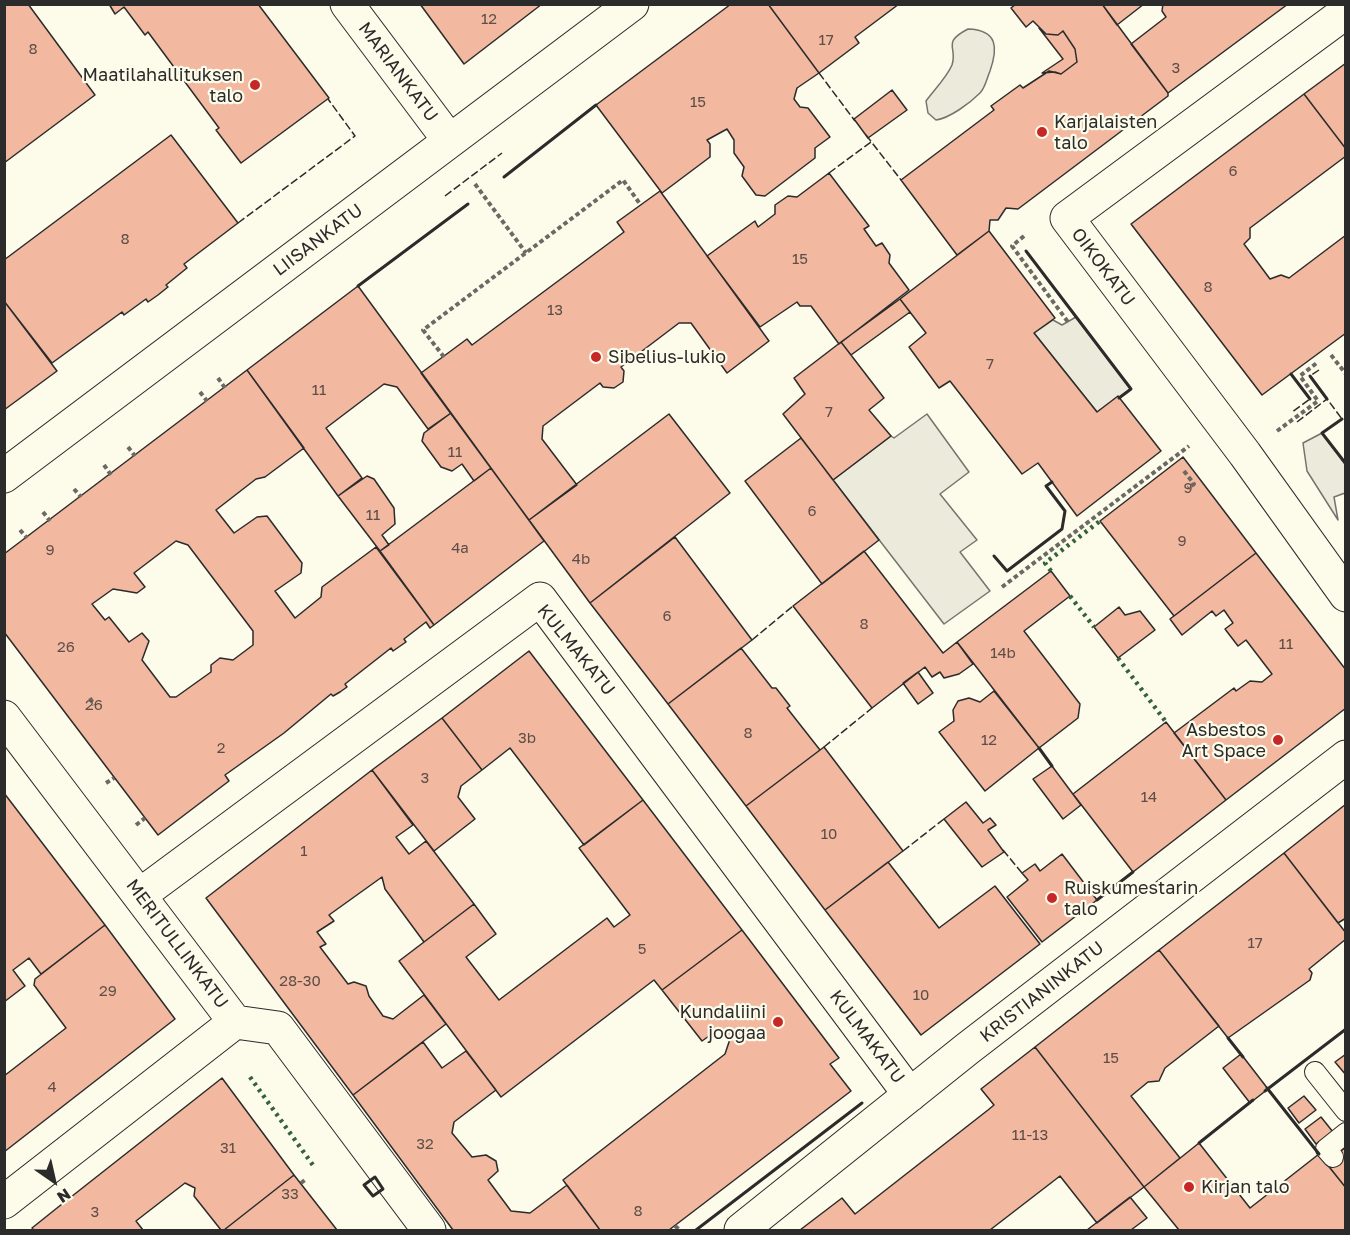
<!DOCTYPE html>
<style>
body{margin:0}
#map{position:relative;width:1350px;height:1235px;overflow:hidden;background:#fdfbea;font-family:"Golos Text",sans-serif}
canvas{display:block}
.frame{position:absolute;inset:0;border:6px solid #2b2b2b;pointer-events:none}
.north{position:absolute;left:24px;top:1151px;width:60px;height:60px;-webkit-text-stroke:4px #fdfbea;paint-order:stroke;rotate:146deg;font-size:16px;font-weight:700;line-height:24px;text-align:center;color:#2b2b2b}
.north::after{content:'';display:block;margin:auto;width:21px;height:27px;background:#2b2b2b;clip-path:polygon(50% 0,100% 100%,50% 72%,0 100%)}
</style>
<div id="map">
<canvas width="1350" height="1235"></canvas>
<div class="frame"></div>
<div class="north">N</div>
</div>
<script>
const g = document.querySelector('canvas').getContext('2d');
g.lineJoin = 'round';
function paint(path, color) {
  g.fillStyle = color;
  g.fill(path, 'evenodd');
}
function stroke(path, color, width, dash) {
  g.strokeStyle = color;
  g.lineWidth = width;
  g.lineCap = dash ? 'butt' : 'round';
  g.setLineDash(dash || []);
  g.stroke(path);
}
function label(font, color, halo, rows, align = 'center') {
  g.font = font + ' "Golos Text",sans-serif';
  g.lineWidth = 4.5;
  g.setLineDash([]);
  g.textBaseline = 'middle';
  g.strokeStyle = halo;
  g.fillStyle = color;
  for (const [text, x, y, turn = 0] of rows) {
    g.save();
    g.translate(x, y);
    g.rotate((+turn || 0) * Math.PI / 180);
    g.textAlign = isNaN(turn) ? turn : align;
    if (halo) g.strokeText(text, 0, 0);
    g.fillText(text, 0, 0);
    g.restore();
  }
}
const green = new Path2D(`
 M 968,29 C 998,30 998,48 990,71 C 987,78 985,88 980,93 C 970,103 950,118 936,120 L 928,113 L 926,101 C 934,90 947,77 952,65 C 958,47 941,43 968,29 Z
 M 927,414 L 969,472 L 940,494 L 977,540 L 960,552 L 990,591 L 944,624 L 833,480 L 891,436 L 894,438 Z
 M 1322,433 L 1345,464 L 1345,493 L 1334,497 L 1338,520 L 1307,471 L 1303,443 Z`);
paint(green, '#ecebdb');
stroke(green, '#74746e', 1.5);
const parking = new Path2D(`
 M 1076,317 L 1131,389 L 1097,412 L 1034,333 L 1053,320 L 1062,325 Z`);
paint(parking, '#eceadb');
stroke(parking, '#74746e', 1.5);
const building = new Path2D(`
 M 4,4 L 28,4 L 95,95 L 4,163 Z
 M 109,4 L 258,4 L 329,98 L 241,163 L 216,130 L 219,128 L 148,32 L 145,35 L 124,7 L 115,14 Z
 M 420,4 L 542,4 L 464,64 Z
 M 731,4 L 768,4 L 819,73 L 797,88 L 794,99 L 800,107 L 808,108 L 830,137 L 815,148 L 815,158 L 765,196 L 756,195 L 742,176 L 744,167 L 734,153 L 734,140 L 727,129 L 707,140 L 710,144 L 710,157 L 662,193 L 596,105 Z
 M 768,4 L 899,4 L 855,37 L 859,43 L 819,73 Z
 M 1016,4 L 1102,4 L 1168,93 L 1168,96 L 1018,209 L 1006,208 L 998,220 L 990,220 L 989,231 L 957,255 L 901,180 L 994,110 L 991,106 L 1020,85 L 1023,88 L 1049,71 L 1061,74 L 1077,62 L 1075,49 L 1063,31 L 1058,35 L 1046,34 L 1033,21 L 1026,27 L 1011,8 Z
 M 1102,4 L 1144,4 L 1117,25 Z
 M 1163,4 L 1288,4 L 1168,93 L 1131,44 L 1166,17 L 1162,11 Z
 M 1039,28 L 1046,34 L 1058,35 L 1063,31 L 1075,49 L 1077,62 L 1061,74 L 1055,72 L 1042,73 L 1063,59 Z
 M 1346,63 L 1346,149 L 1304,94 Z
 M 892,90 L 907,110 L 868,138 L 854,119 Z
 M 1304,94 L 1346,149 L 1346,156 L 1250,228 L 1250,238 L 1244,244 L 1270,279 L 1281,275 L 1289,278 L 1346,235 L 1346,333 L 1262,395 L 1131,224 Z
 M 171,135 L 238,223 L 184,264 L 187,268 L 166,285 L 168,287 L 158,295 L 148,302 L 146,299 L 124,315 L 122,312 L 52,363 L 4,301 L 4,260 Z
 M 829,173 L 869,226 L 864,229 L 876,246 L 882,243 L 890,255 L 889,263 L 909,290 L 839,344 L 811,306 L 800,306 L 797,302 L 760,327 L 707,256 L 755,221 L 758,227 L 775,214 L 775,205 L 788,196 L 797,197 Z
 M 660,191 L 769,341 L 727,373 L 691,323 L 679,323 L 621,367 L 624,371 L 623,382 L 614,388 L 603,387 L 600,383 L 543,426 L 542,439 L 577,485 L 529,520 L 421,373 L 467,339 L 472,345 L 624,232 L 617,222 Z
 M 989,231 L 1055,318 L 1034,333 L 1097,412 L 1118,396 L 1161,451 L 1077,516 L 1038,463 L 1022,474 L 950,381 L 939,388 L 909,347 L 926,333 L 900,299 Z
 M 358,286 L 451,413 L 428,429 L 397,387 L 384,384 L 326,428 L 362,478 L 338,496 L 247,370 Z
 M 900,299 L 910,312 L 851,355 L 841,342 Z
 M 4,301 L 57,371 L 4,410 Z
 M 841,342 L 884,398 L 869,410 L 891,436 L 833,480 L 783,414 L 805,394 L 794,378 Z
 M 247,370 L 304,448 L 265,477 L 256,479 L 216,510 L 234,533 L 257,517 L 267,516 L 302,563 L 301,573 L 275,591 L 295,618 L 321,597 L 322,587 L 376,547 L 434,625 L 430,628 L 426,622 L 404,639 L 406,642 L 393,651 L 391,648 L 345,684 L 347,687 L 340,692 L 333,696 L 331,694 L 284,733 L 225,775 L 229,781 L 158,835 L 4,632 L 4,554 ZM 176,541 L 188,545 L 253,631 L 253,645 L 233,660 L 220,658 L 211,665 L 211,672 L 176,697 L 170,697 L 142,660 L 149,641 L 142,633 L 129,642 L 109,617 L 105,620 L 92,604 L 113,589 L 137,593 L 145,587 L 134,573 Z
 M 451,413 L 491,468 L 474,481 L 462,464 L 452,471 L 441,467 L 422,441 L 424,433 Z
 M 669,414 L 730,493 L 590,603 L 529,520 Z
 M 801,438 L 879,540 L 822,584 L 745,481 Z
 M 1183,457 L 1256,553 L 1174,616 L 1100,521 Z
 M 491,468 L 544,541 L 434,625 L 380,551 Z
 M 367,476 L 374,479 L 394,508 L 395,524 L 382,535 L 389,545 L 380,551 L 338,496 Z
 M 675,537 L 752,640 L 668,704 L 590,603 Z
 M 864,551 L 943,653 L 957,642 L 973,664 L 959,674 L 944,678 L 940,672 L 932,677 L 925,667 L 872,708 L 793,606 Z
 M 1256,553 L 1346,670 L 1346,708 L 1226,800 L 1174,733 L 1234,688 L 1236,691 L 1250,681 L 1262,682 L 1272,674 L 1246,640 L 1238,646 L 1225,629 L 1233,623 L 1224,610 L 1216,616 L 1212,611 L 1182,635 L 1170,619 Z
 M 1051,571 L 1070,596 L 1024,631 L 1080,704 L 1078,718 L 1039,748 L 957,642 Z
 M 1119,607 L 1125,615 L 1140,611 L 1155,630 L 1118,658 L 1094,627 Z
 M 741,648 L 772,688 L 776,688 L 790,706 L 787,708 L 820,750 L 746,806 L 668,704 Z
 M 529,651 L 643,800 L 584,845 L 510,748 L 482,770 L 442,718 Z
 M 918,672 L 933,693 L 918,704 L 903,683 Z
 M 994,691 L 1039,748 L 985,791 L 939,732 L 954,721 L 953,710 L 958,701 L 969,698 L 980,702 Z
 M 442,718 L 482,770 L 461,786 L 458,797 L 475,819 L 434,851 L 372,770 Z
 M 1166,722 L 1226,800 L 1133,872 L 1073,794 Z
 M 824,747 L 903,851 L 825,910 L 746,806 Z
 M 1052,766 L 1081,805 L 1063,819 L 1033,779 Z
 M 372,770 L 413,825 L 396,837 L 409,854 L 426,841 L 474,904 L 424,942 L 385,889 L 382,877 L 329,915 L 334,921 L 317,932 L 326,944 L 320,947 L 348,984 L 354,982 L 366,986 L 369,996 L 383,1016 L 393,1019 L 424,995 L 446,1024 L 353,1095 L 206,898 Z
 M 4,793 L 105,925 L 41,974 L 29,958 L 13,970 L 25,986 L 4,1002 Z
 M 643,800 L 742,930 L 662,990 L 654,980 L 501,1097 L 399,961 L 474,904 L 496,934 L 466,957 L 499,1000 L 607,918 L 614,927 L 630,915 L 579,848 Z
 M 966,802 L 983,823 L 990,818 L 996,825 L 988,830 L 1004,852 L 982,867 L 944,819 Z
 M 1346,804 L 1346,918 L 1338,923 L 1284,853 Z
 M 1284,853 L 1346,933 L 1346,939 L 1309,969 L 1312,973 L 1310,980 L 1228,1038 L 1159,950 Z
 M 1062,854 L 1097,900 L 1042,942 L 1007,897 L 1028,880 L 1022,873 L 1035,864 L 1040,871 Z
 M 888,862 L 939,928 L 995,886 L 1040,944 L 921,1035 L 825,910 Z
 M 105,925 L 175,1019 L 4,1152 L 4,1076 L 66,1028 L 34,985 L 35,979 Z
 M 742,930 L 839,1058 L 830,1064 L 851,1091 L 669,1230 L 600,1230 L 563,1180 L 725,1054 L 730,1039 L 719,1029 L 702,1041 L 662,990 Z
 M 1159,950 L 1219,1026 L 1165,1068 L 1159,1081 L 1148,1082 L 1131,1096 L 1180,1158 L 1144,1187 L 1035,1047 Z
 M 423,1042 L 442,1068 L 466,1051 L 496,1090 L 454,1122 L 452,1133 L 472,1157 L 486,1155 L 496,1161 L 498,1171 L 488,1180 L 511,1211 L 530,1213 L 567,1185 L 600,1230 L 453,1230 L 353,1095 Z
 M 1035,1047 L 1144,1187 L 1097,1223 L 1060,1176 L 990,1230 L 800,1230 L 842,1198 L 855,1214 L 988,1110 L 994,1105 L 981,1089 Z
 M 1241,1054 L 1268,1089 L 1250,1103 L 1223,1068 Z
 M 1346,1054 L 1346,1075 L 1335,1062 Z
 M 222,1078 L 294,1175 L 224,1230 L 221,1230 L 194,1196 L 195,1188 L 185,1183 L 136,1221 L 143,1230 L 34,1230 L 32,1228 L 57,1208 Z
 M 1304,1096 L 1316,1110 L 1299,1123 L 1288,1108 Z
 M 1321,1117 L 1333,1132 L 1316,1144 L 1305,1129 Z
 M 1199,1143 L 1250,1208 L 1319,1154 L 1346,1188 L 1346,1230 L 1179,1230 L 1144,1187 Z
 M 1346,1147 L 1346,1188 L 1326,1163 Z
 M 294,1175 L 337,1230 L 224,1230 Z
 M 1130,1197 L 1147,1218 L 1131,1230 L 1087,1230 Z`);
paint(building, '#f2b8a0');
stroke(building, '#2b2b2b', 1.5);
const service = new Path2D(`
 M 1315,1072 L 1346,1111
 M 1333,1157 L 1326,1149 L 1346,1133`);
const minor = new Path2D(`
 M 347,4 L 449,140
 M 1346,12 L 1067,218 L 1245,454 L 1346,595
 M 4,717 L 235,1022 L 278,1028 L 429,1230
 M 140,895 L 540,599 L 910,1095
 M 4,1202 L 235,1022
 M 741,1230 L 967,1049 L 1346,757`);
const tertiary = new Path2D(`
 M 4,476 L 632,4`);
stroke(service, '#2b2b2b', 22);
stroke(minor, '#2b2b2b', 35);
stroke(tertiary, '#2b2b2b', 35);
stroke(new Path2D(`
 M 475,184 L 526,253
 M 1024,236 L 1012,246 L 1068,322
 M 1331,355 L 1346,374
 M 444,357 L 423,330 L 623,180 L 640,204
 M 218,378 L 225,388
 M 200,392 L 207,401
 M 1277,431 L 1318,401 L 1300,376 L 1318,362
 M 128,447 L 135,456
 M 104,465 L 111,475
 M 1184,471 L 1194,484 L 1188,488
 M 74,489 L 81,497
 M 43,512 L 50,521
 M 20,530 L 27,538
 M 4,554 L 5,554
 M 1002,587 L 1189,446
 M 90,698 L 94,705
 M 106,783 L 114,778
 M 136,825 L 145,818
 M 301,1183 L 306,1179
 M 675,1226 L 680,1230`), '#6a6964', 4, [4.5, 3]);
stroke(service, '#fdfbea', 20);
stroke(minor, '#fdfbea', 33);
stroke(tertiary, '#fdfbea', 33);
stroke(new Path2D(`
 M 1051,571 L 1045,563 L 1100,521
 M 1070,596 L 1094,627
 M 1118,658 L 1166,722
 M 250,1077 L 315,1168`), '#34623c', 4.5, [3, 4.5]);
stroke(new Path2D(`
 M 819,73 L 855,121
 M 866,135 L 901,180
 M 829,173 L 871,142
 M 445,196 L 502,153
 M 238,223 L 355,136 L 328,99
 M 1319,370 L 1310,376 L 1342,419
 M 1291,374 L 1310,399 L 1291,413
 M 1297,422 L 1327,399
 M 752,640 L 793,606
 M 824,747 L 872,708
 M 1003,850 L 1022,873
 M 903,851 L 944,819`), '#2b2b2b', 1.5, [8, 3]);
stroke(new Path2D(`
 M 504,177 L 596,105
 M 1026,251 L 1131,389 L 1119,398
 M 358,286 L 468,204
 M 1291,374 L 1310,399
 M 1310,376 L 1327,399
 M 1342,419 L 1322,433 L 1346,464
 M 994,556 L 1007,571 L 1062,529 L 1065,511 L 1046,486 L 1052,482
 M 1039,748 L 1052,766
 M 1097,900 L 1133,872
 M 1228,1038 L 1243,1057
 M 1267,1088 L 1319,1154
 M 1265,1091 L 1346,1029
 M 1199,1143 L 1253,1100
 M 375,1177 L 383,1189 L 373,1196 L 364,1185 Z
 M 696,1230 L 862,1103`), '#2b2b2b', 3);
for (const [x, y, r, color] of [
 [255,85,6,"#c62828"],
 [1042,132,6,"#c62828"],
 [596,357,6,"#c62828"],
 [1278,740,6,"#c62828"],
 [1052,898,6,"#c62828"],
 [778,1022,6,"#c62828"],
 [1189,1187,6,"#c62828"]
]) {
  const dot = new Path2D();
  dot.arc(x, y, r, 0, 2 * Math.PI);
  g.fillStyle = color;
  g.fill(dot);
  stroke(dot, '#fdfbea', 2);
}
label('15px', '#5d4e48', null, [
 ["12",489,19],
 ["17",826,40],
 ["8",33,49],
 ["3",1176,68],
 ["15",698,102],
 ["6",1233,171],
 ["8",125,239],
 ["15",800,259],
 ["8",1208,287],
 ["13",555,310],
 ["7",990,364],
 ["11",319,390],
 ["7",829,412],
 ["11",455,452],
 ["9",1188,488],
 ["6",812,511],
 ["11",373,515],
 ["9",1182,541],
 ["4a",460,548],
 ["9",50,550],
 ["4b",581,559],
 ["6",667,616],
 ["8",864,624],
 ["11",1286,644],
 ["26",66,647],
 ["14b",1003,653],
 ["26",94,705],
 ["8",748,733],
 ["3b",527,738],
 ["12",989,740],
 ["2",221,748],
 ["3",425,778],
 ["14",1149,797],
 ["10",829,834],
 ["1",304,851],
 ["17",1255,943],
 ["5",642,949],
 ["28-30",300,981],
 ["29",108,991],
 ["10",921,995],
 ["15",1111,1058],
 ["4",52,1087],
 ["11-13",1030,1135],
 ["32",425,1144],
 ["31",228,1148],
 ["33",290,1194],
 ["8",638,1211],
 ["3",95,1212]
]);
label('18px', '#2b2b2b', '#fdfbea', [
 ["MARIANKATU",398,72,53],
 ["LIISANKATU",318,240,-37],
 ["OIKOKATU",1103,267,53],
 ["KULMAKATU",576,650,51],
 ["MERITULLINKATU",177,944,53],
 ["KRISTIANINKATU",1042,992,-38],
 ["KULMAKATU",867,1037,53]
]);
label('18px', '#2b2b2b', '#fdfbea', [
 ["Maatilahallituksen",243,75,"right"],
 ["talo",243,96,"right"],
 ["Karjalaisten",1054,122],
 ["talo",1054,143],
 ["Sibelius-lukio",608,357],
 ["Asbestos",1266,730,"right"],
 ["Art Space",1266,751,"right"],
 ["Ruiskumestarin",1064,888],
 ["talo",1064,909],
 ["Kundaliini",766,1012,"right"],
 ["joogaa",766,1033,"right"],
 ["Kirjan talo",1201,1187]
], 'left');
</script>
